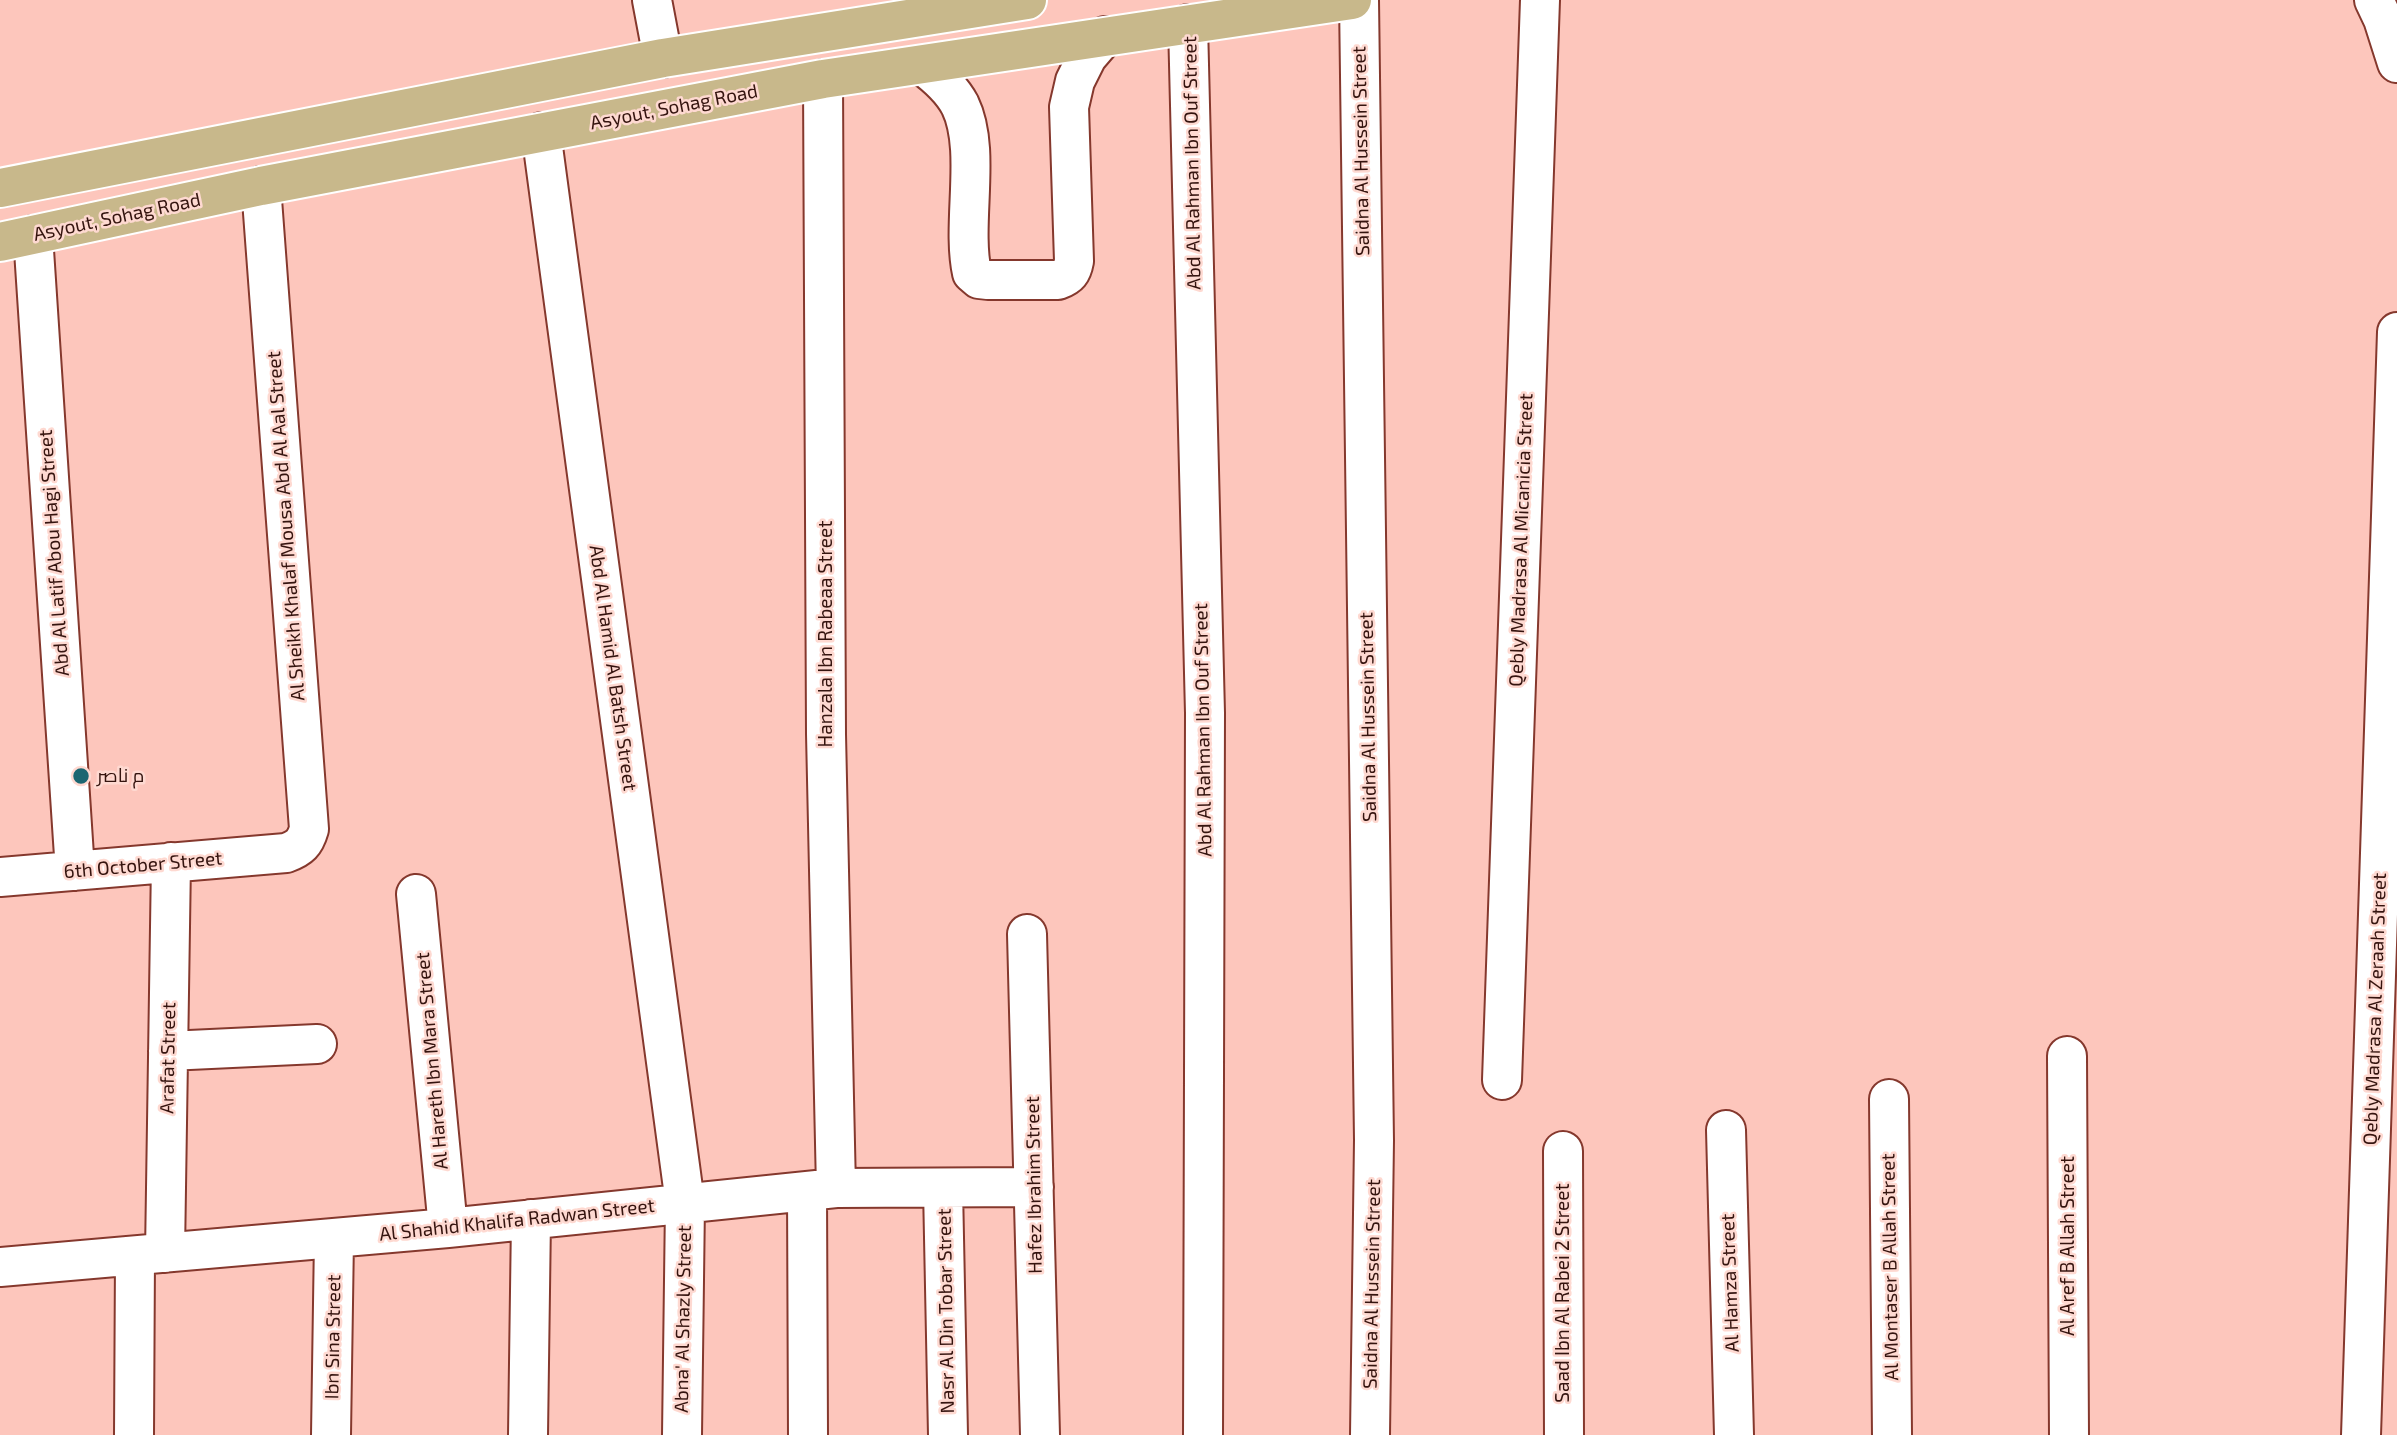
<!DOCTYPE html>
<meta charset="utf-8">
<style>
body{margin:0}
canvas{display:block;background:#fdc6bc}
</style>
<canvas width="2397" height="1435"></canvas>
<script>
const g = document.querySelector('canvas').getContext('2d');
g.lineJoin = 'round';
function stroke(path, color, width, dash) {
  g.strokeStyle = color;
  g.lineWidth = width;
  g.lineCap = dash ? 'butt' : 'round';
  g.setLineDash(dash || []);
  g.stroke(path);
}
function label(font, color, halo, rows, align = 'center') {
  g.font = font + ' "Exo 2",Cairo,sans-serif';
  g.lineWidth = 5;
  g.setLineDash([]);
  g.textBaseline = 'middle';
  g.strokeStyle = halo;
  g.fillStyle = color;
  for (const [text, x, y, turn = 0] of rows) {
    g.save();
    g.translate(x, y);
    g.rotate((+turn || 0) * Math.PI / 180);
    g.textAlign = isNaN(turn) ? turn : align;
    if (halo) g.strokeText(text, 0, 0);
    g.fillText(text, 0, 0);
    g.restore();
  }
}
const minor = new Path2D(`
 M 652,0 L 663,58
 M 1359,0 L 1374,1140 L 1370,1435
 M 2374,0 L 2383,19 L 2397,63
 M 1188,24 L 1205,713 L 1203,1435
 M 922,65 C 937,76 951,88 960,105 C 982,150 961,223 972,273 L 979,279 L 988,280 L 1058,280 C 1069,276 1072,272 1074,261 L 1069,107 L 1075,81 L 1087,57 L 1105,36
 M 823,79 L 826,734 L 836,1188
 M 541,132 L 685,1203 L 682,1435
 M 33,235 L 75,871
 M 0,877 L 286,853 C 300,848 305,843 309,829 L 261,186
 M 416,894 L 448,1228
 M 1027,934 L 1040,1435
 M 168,1051 L 317,1044
 M 2067,1056 L 2069,1435
 M 1502,1080 L 1540,0
 M 1889,1099 L 1892,1435
 M 1726,1130 L 1734,1435
 M 1563,1151 L 1564,1435
 M 943,1188 L 948,1435
 M 807,1191 L 808,1435
 M 165,1253 L 171,862
 M 0,1267 L 448,1228 L 836,1188 L 1034,1187
 M 134,1435 L 135,1256
 M 331,1435 L 334,1238
 M 528,1435 L 531,1219
 M 2361,1435 L 2397,332`);
const major = new Path2D(`
 M 0,188 L 663,58 L 1027,0
 M 0,242 L 261,186 L 823,79 L 1352,0`);
stroke(minor, '#85382d', 42);
stroke(major, '#fff', 42);
stroke(minor, '#fff', 38);
stroke(major, '#c8b88b', 38);
for (const [x, y, r, color] of [
 [81,776,9,"#1b6671"]
]) {
  const dot = new Path2D();
  dot.arc(x, y, r, 0, 2 * Math.PI);
  g.fillStyle = color;
  g.fill(dot);
  stroke(dot, '#fed9d1', 2.5);
}
label('19px', '#35140f', '#fed9d1', [
 ["Asyout, Sohag Road",674,107,-11],
 ["Saidna Al Hussein Street",1361,151,-91],
 ["Abd Al Rahman Ibn Ouf Street",1192,163,-91],
 ["Asyout, Sohag Road",117,217,-12],
 ["Al Sheikh Khalaf Mousa Abd Al Aal Street",286,526,-94],
 ["Qebly Madrasa Al Micanicia Street",1521,540,-88],
 ["Abd Al Latif Abou Hagi Street",54,553,-94],
 ["Hanzala Ibn Rabeaa Street",826,634,-90],
 ["Abd Al Hamid Al Batsh Street",613,668,82],
 ["Saidna Al Hussein Street",1368,717,-91],
 ["Abd Al Rahman Ibn Ouf Street",1203,730,-91],
 ["6th October Street",143,865,-5],
 ["Qebly Madrasa Al Zeraah Street",2375,1009,-88],
 ["Arafat Street",168,1058,-89],
 ["Al Hareth Ibn Mara Street",432,1061,-95],
 ["Hafez Ibrahim Street",1034,1185,-91],
 ["Al Shahid Khalifa Radwan Street",517,1220,-6],
 ["Al Aref B Allah Street",2068,1246,-90],
 ["Al Montaser B Allah Street",1890,1267,-91],
 ["Al Hamza Street",1730,1283,-92],
 ["Saidna Al Hussein Street",1372,1284,-89],
 ["Saad Ibn Al Rabei 2 Street",1563,1293,-90],
 ["Nasr Al Din Tobar Street",946,1311,-91],
 ["Abna' Al Shazly Street",683,1319,-89],
 ["Ibn Sina Street",333,1337,-89]
]);
label('19px', '#35140f', '#fed9d1', [
 ["م ناصر",97,776]
], 'left');
</script>
